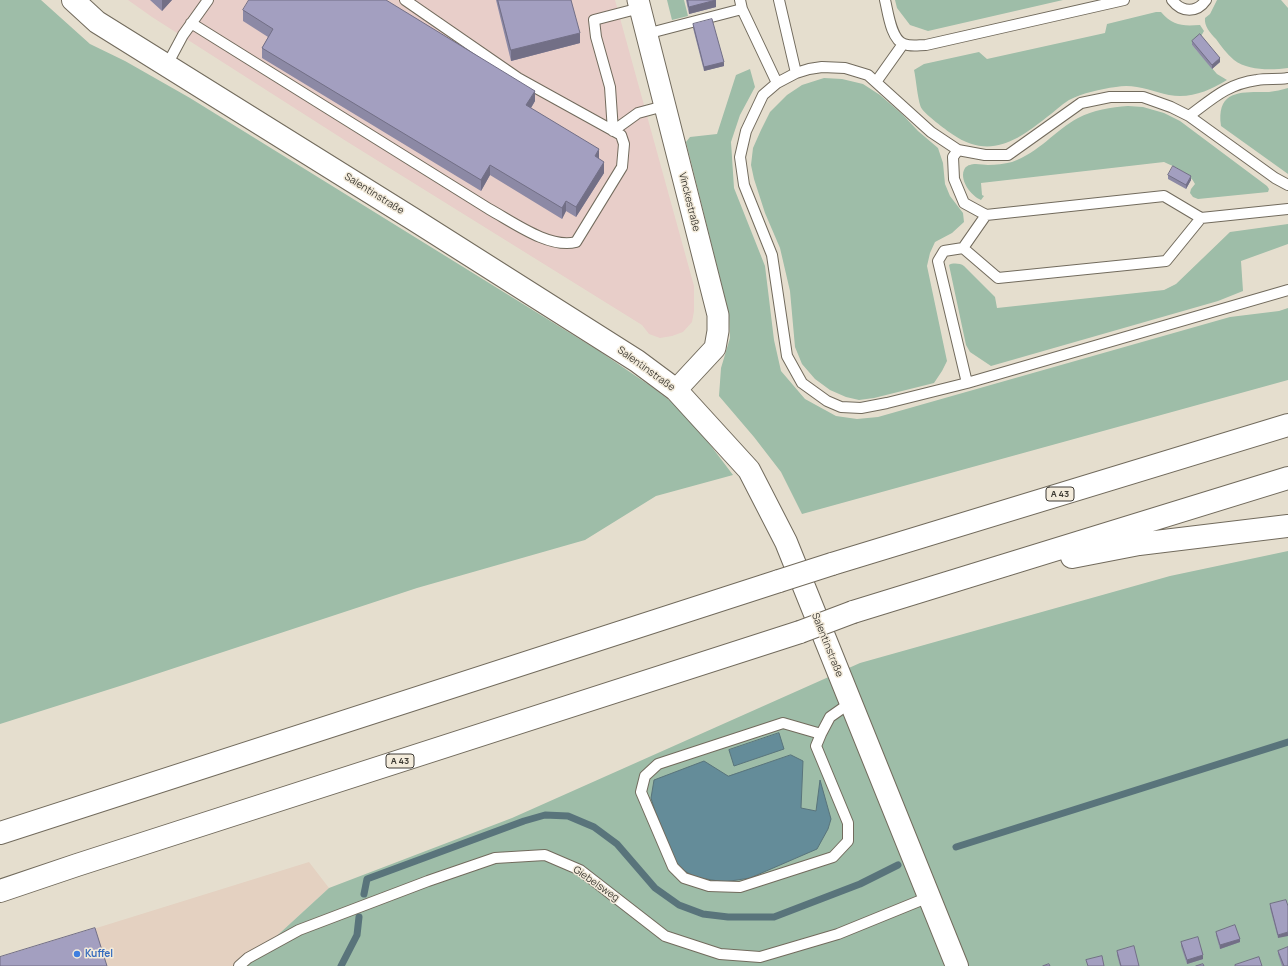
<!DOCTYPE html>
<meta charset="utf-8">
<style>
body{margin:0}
canvas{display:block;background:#e5dece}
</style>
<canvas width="1288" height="966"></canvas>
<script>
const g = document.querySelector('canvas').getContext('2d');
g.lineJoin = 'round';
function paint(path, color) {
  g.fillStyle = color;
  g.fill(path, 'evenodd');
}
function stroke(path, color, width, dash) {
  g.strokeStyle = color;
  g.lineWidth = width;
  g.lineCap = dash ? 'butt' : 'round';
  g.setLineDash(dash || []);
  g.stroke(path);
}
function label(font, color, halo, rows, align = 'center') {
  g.font = font + ' Manrope,sans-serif';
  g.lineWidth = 3;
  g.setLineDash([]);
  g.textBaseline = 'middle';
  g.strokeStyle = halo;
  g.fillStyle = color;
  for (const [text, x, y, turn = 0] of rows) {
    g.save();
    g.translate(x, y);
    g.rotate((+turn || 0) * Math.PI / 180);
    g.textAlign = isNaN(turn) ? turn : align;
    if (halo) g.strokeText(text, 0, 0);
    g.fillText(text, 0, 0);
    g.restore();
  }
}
paint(new Path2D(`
 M 309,862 L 329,888 L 244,966 L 0,966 L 0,958 Z`), '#e4d1c1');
paint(new Path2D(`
 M 128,0 L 615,0 L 694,286 L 694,311 L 692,322 L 683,332 L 672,336 L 660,338 L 649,334 L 642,325 L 346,141 L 152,17 Z`), '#e8cec9');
paint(new Path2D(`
 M 0,0 L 41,0 L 90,44 L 125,61 L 190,98 L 599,351 L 652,387 L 677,406 L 708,442 L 733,475 L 656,496 L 585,540 L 417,588 L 123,685 L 0,724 Z
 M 667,0 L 684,0 L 688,16 L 672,20 Z
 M 895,0 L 1063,0 L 928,31 L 910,25 L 897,8 Z
 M 1217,0 L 1281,0 L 1288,8 L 1288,68 C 1272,70 1248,71 1234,60 C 1227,54 1221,46 1216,39 C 1210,33 1204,26 1205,18 L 1210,14 Z
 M 1156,12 L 1161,12 C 1173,26 1182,26 1200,25 L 1204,31 L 1200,38 L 1192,45 L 1217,74 L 1227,80 C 1209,91 1190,99 1169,95 C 1151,91 1134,83 1116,87 C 1100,89 1083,93 1069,100 C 1061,105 1054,112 1047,117 C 1017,141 989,160 952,134 C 946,130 925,114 922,109 C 918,104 916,78 914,70 L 924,64 L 979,52 L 987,59 L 1105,33 L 1107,24 Z
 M 750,69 L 755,87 L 740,115 L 731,142 L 734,188 L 765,266 L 774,340 L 781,371 L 805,399 L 836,416 L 857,419 L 878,417 L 1230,317 L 1279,311 L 1288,308 L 1288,380 L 802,514 L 781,472 L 754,437 L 719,396 L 721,368 L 730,338 L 729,314 L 686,142 L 690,137 L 717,134 L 736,75 Z
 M 824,78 L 842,79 L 863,84 L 880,95 L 902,114 L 918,131 L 938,148 L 943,163 L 945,184 L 950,196 L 963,213 L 964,222 L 952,233 L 935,242 L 930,253 L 927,266 L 947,361 L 942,371 L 934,383 L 874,398 L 859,400 L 846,397 L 830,390 L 815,379 L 802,364 L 795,347 L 790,291 L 780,248 L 765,213 L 754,179 L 751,165 L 753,148 L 761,130 L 770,112 L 787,95 L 802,85 Z
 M 1288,88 L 1288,174 L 1221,126 C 1216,89 1242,92 1269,92 C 1275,91 1282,90 1288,88 Z
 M 1128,106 L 1143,107 L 1164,113 L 1180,121 L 1267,186 L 1269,189 L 1268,192 L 1198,199 L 1193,197 L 1190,193 L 1191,189 L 1195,184 C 1190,173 1175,167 1164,162 L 981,183 L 982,195 L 984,196 L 981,200 C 971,196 958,179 965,168 C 966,167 968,165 970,165 C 975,163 983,165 988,165 C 996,165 1004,164 1012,162 C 1040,152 1054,131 1078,118 C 1093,110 1111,107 1128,106 Z
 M 1288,224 L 1288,244 L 1241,261 L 1243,291 L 1218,301 L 991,366 L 970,352 L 966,345 L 949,265 C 952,263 960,263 964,266 L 995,297 L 997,308 L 1164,290 L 1176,284 L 1230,232 Z
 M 1288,551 L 1288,966 L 244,966 L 329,888 L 512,818 L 860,663 L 1170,576 Z`), '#9ebda8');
const water = new Path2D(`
 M 779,733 L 784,749 L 734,766 L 729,750 Z
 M 791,755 L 803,761 L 801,808 L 816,811 L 820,780 L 831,819 L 828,829 L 817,849 L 750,878 L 724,882 L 695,877 L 678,867 L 655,811 L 651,798 L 654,780 L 704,761 L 728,776 Z`);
paint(water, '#648c99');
stroke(water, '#59747b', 1);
stroke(new Path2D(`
 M 956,847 L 1288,742
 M 364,894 L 367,879 L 524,821 L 545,815 L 568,816 L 594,827 L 617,844 L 655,888 L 679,905 L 703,914 L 728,917 L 774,917 L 860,884 L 898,865
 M 341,966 L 357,935 L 359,917`), '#59747b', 7);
const lane = new Path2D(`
 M 740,0 L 742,9 L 777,83
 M 779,0 L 796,73
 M 885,0 C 888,12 891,40 904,44 C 911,47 919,45 926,45 L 1124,0
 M 1172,0 C 1182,13 1197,13 1206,0
 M 191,23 L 489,209 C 513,222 549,249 576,242 L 622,167 L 624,144 L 621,135 L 518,78 L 405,0
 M 646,34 L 742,9
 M 167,65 L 183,35 L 208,0
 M 876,82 L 903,44
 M 1189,116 C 1212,99 1227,84 1257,80 C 1267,78 1278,80 1288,78
 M 613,131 L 610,87 L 596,37 L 594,20 L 640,8
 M 613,131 L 638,113 L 664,106
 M 958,150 L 953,157 L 954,179 L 964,203 L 986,215 L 1164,196 L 1201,218 L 1288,209
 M 1288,185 L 1275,178 L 1189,116 L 1171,107 L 1143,97 L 1110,97 L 1081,103 L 1008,155 L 985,155 L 958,150 L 931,132 L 868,75 L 845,68 L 822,67 L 809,69 L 796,73 L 777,83 L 763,95 L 746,131 L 740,157 L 744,185 L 772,255 L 787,356 L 802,383 L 827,401 L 841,407 L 861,408 L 887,403 L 967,383 L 1288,290
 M 963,248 L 986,215
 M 967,383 L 938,261 L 944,251 L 963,248 L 998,278 L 1166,261 L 1201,218
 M 821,734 L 816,746 L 848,823 L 848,841 L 833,857 L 740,887 L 709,886 L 684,878 L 673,867 L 641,792 L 645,776 L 658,764 L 783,723 L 821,734 L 830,717 L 850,703
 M 239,966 L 248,958 L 299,930 L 428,881 L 495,858 L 545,855 L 580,870 L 665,936 L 720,954 L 760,957 L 838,934 L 929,897`);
const street = new Path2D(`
 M 638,0 L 718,315 L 718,331 L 715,348 L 676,390`);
const secondary = new Path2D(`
 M 73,0 L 97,22 L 413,219 L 637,361 L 676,390 L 749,470 L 786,542 L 957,966`);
const highway = new Path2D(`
 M 1072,557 L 1139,544 L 1288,526
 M 832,564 L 1288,425
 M 853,612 L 1288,478
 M 0,833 L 779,581
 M 0,891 L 77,865 L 800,632`);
stroke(lane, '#726b5d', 12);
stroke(street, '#726b5d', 23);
stroke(secondary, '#726b5d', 24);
stroke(highway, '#726b5d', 24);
stroke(lane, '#fff', 10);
stroke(street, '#fff', 21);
stroke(secondary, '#fff', 22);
stroke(highway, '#fff', 22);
const highwayBridge = new Path2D(`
 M 779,581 L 832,564
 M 800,632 L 853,612`);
stroke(highwayBridge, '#726b5d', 24, []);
stroke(highwayBridge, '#fff', 22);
paint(new Path2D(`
 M 150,0 L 172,0 L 162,11 Z
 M 496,0 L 571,0 L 580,43 L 511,61 Z
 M 686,0 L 716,0 L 716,7 L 689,14 Z
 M 243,10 L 535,101 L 531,108 L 599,159 L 604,173 L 576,217 L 566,211 L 562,219 L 490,175 L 481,191 L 262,58 L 262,48 L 268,37 L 243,21 Z
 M 693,24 L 724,66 L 704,71 L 693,28 Z
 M 1192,41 L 1220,62 L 1212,69 L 1192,45 Z
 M 1168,175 L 1191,180 L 1186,189 L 1168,179 Z
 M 1270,904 L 1288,906 L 1278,938 L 1270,908 Z
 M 1216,932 L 1240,942 L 1220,949 L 1216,935 Z
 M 1181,942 L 1203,959 L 1187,964 L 1181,946 Z
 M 1117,951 L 1139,966 L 1120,966 L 1117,955 Z
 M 1278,951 L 1288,966 L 1282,966 L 1278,954 Z`), '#8c89a5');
paint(new Path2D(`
 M 162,0 L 172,0 L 162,11 Z
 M 716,0 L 716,7 L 689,14 L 689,7 Z
 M 580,33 L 580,43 L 511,61 L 511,50 Z
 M 1220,58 L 1220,62 L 1212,69 L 1212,65 Z
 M 724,62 L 724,66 L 704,71 L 704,67 Z
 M 535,91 L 535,101 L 526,116 L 526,105 Z
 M 599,149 L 599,160 L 595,156 Z
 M 604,162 L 604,173 L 576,217 L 576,207 Z
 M 490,165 L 490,175 L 481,191 L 481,180 Z
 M 1191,176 L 1191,180 L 1186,189 L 1186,185 Z
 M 566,201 L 566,211 L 562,219 L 562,208 Z
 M 1288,932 L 1288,936 L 1278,938 L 1278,935 Z
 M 1240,939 L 1240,942 L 1220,949 L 1220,945 Z
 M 1203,955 L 1203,959 L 1187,964 L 1187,960 Z`), '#726f86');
const building = new Path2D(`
 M 249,0 L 386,0 L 535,91 L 526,105 L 599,149 L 595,156 L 604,162 L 576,207 L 566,201 L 562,208 L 490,165 L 481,180 L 262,48 L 273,29 L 243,10 Z
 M 498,0 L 571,0 L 580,33 L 511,50 Z
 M 688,0 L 716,0 L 689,7 Z
 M 712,19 L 724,62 L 704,67 L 693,24 Z
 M 1200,34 L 1220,58 L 1212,65 L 1192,41 Z
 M 1173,166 L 1191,176 L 1186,185 L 1168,175 Z
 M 1286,900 L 1288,906 L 1288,932 L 1278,935 L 1270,904 Z
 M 1235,925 L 1240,939 L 1220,945 L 1216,932 Z
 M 95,928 L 107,966 L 0,966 L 0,957 Z
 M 1198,937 L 1203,955 L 1187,960 L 1181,942 Z
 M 1134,946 L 1139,966 L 1121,966 L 1117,951 Z
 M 1288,947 L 1288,966 L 1284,966 L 1278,951 Z
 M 1102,956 L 1104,966 L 1088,966 L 1086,960 Z
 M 1259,957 L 1262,966 L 1235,966 L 1235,965 Z
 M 1049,964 L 1050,966 L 1043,966 Z
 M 1203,964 L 1204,966 L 1196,966 Z`);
paint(building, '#a39fc0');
stroke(building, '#726f86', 1);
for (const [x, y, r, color] of [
 [77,954,4,"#3f7fe0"]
]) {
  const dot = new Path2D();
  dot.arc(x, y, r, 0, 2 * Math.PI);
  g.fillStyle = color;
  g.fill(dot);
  stroke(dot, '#f3ebdb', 1.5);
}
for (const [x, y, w] of [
 [1060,494,28],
 [400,761,28]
]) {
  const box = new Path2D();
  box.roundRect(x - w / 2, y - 7, w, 14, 3);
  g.fillStyle = '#f3ebdb';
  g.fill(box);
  stroke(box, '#3e3b34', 1);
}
label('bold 9px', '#3e3b34', null, [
 ["A 43",1060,494],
 ["A 43",400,761]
]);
label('10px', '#3e3b34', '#f3ebdb', [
 ["Salentinstraße",374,194,32],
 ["Vinckestraße",689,202,76],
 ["Salentinstraße",646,369,36],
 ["Salentinstraße",827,645,68],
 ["Giebelsweg",596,884,35]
]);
label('bold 10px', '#366cbe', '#f3ebdb', [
 ["Kuffel",85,954]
], 'left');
</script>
